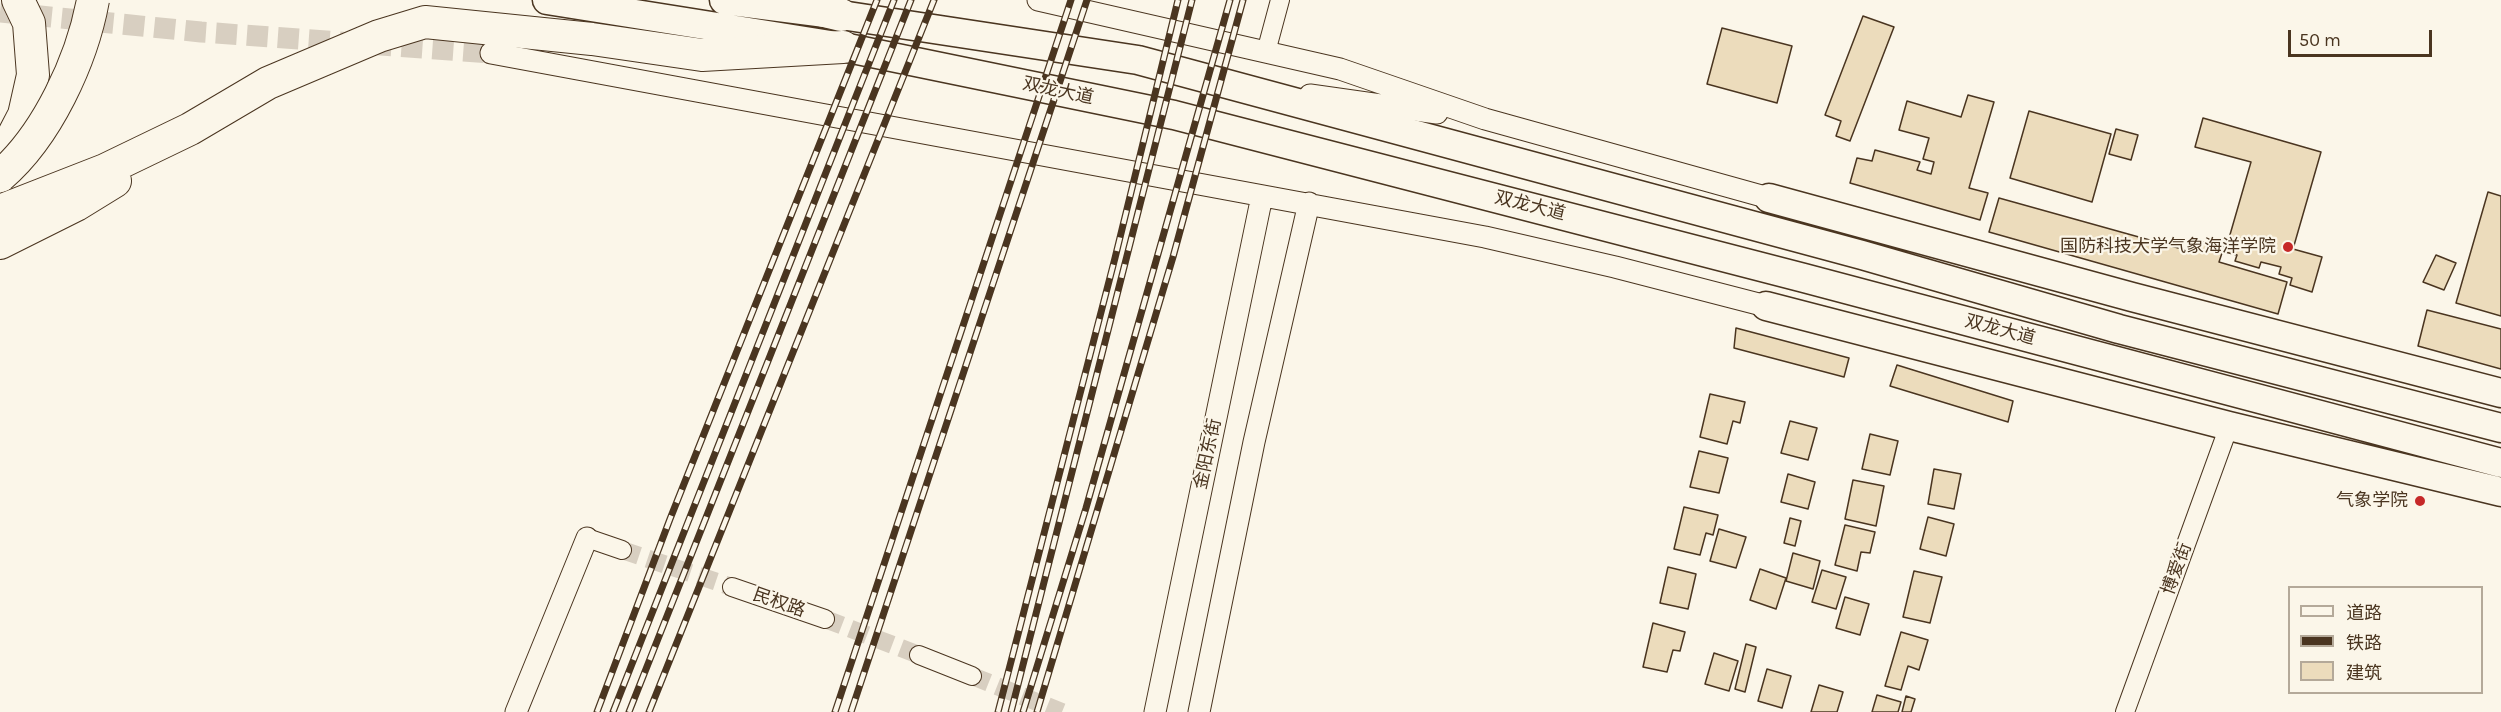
<!DOCTYPE html>
<meta charset="utf-8">
<style>
body{margin:0}
#map{position:relative;width:2501px;height:712px;overflow:hidden;background:#fbf6e9;font-family:Karla,"Noto Sans SC",sans-serif}
canvas{display:block}
.legend{position:absolute;left:2288px;top:586px;width:195px;height:108px;box-sizing:border-box;background:#fbf6e9;border:2px solid #b4a999;margin:0;padding:8px 10px;list-style:none;font-size:18px;color:#4a3520}
.legend li{display:flex;align-items:center;gap:12px;height:30px}
.legend b{width:30px;border:2px solid #b4a999}
.scale{position:absolute;left:2288px;top:30px;width:144px;height:27px;box-sizing:border-box;border:3px solid #4a3520;border-top:0;padding-left:8px;font-size:18px;line-height:21px;white-space:nowrap;color:#4a3520;-webkit-text-stroke:4px #fbf6e9;paint-order:stroke}
</style>
<div id="map">
<canvas width="2501" height="712"></canvas>
<ul class="legend">
<li><b style="height:8px;background:#fbf6e9"></b>道路</li>
<li><b style="height:8px;background:#4a3520"></b>铁路</li>
<li><b style="height:16px;background:#ecdcbc"></b>建筑</li>
</ul>
<div class="scale">50 m</div>
</div>
<script>
const g = document.querySelector('canvas').getContext('2d');
g.lineJoin = 'round';
function paint(path, color) {
  g.fillStyle = color;
  g.fill(path, 'evenodd');
}
function stroke(path, color, width, dash) {
  g.strokeStyle = color;
  g.lineWidth = width;
  g.lineCap = dash ? 'butt' : 'round';
  g.setLineDash(dash || []);
  g.stroke(path);
}
function label(font, color, halo, rows, align = 'center') {
  g.font = font + ' Karla,"Noto Sans SC",sans-serif';
  g.lineWidth = 4.5;
  g.setLineDash([]);
  g.textBaseline = 'middle';
  g.strokeStyle = halo;
  g.fillStyle = color;
  for (const [text, x, y, turn = 0] of rows) {
    g.save();
    g.translate(x, y);
    g.rotate((+turn || 0) * Math.PI / 180);
    g.textAlign = isNaN(turn) ? turn : align;
    if (halo) g.strokeText(text, 0, 0);
    g.fillText(text, 0, 0);
    g.restore();
  }
}
const building = new Path2D(`
 M 1863,16 L 1894,27 L 1850,141 L 1836,136 L 1841,121 L 1825,115 Z
 M 1722,28 L 1792,46 L 1777,103 L 1707,84 Z
 M 1968,95 L 1994,102 L 1969,188 L 1988,193 L 1980,220 L 1850,183 L 1857,158 L 1872,161 L 1875,150 L 1920,162 L 1917,170 L 1931,174 L 1934,162 L 1923,159 L 1929,138 L 1899,130 L 1907,101 L 1961,117 Z
 M 2029,111 L 2111,134 L 2092,202 L 2010,178 Z
 M 2203,118 L 2321,152 L 2293,249 L 2322,257 L 2312,292 L 2290,285 L 2292,278 L 2279,274 L 2281,267 L 2261,262 L 2259,268 L 2235,261 L 2237,255 L 2225,252 L 2251,162 L 2195,147 Z
 M 2116,129 L 2138,135 L 2131,160 L 2109,154 Z
 M 2488,192 L 2501,196 L 2501,316 L 2456,303 Z
 M 1999,198 L 2189,251 L 2192,239 L 2224,247 L 2219,262 L 2287,282 L 2278,314 L 1989,232 Z
 M 2436,255 L 2456,263 L 2444,290 L 2423,282 Z
 M 2427,310 L 2501,329 L 2501,369 L 2418,346 Z
 M 1736,328 L 1849,358 L 1844,377 L 1734,348 Z
 M 1897,365 L 2013,401 L 2008,422 L 1890,386 Z
 M 1710,394 L 1745,402 L 1740,423 L 1733,421 L 1727,444 L 1700,437 Z
 M 1790,421 L 1817,428 L 1808,460 L 1781,453 Z
 M 1870,434 L 1898,441 L 1890,475 L 1862,469 Z
 M 1699,451 L 1728,458 L 1719,493 L 1690,487 Z
 M 1934,469 L 1961,474 L 1954,509 L 1928,504 Z
 M 1788,474 L 1815,482 L 1808,509 L 1781,502 Z
 M 1853,480 L 1884,486 L 1876,526 L 1845,519 Z
 M 1684,507 L 1718,515 L 1713,535 L 1706,533 L 1700,555 L 1674,549 Z
 M 1928,517 L 1954,524 L 1946,556 L 1920,549 Z
 M 1790,518 L 1801,521 L 1795,546 L 1784,543 Z
 M 1845,525 L 1875,532 L 1870,553 L 1861,552 L 1857,571 L 1835,565 Z
 M 1719,529 L 1746,537 L 1736,568 L 1710,561 Z
 M 1793,553 L 1820,561 L 1813,589 L 1786,581 Z
 M 1668,567 L 1696,574 L 1688,609 L 1660,603 Z
 M 1760,569 L 1786,578 L 1776,609 L 1750,600 Z
 M 1822,570 L 1846,577 L 1836,609 L 1812,602 Z
 M 1914,571 L 1942,577 L 1930,623 L 1903,617 Z
 M 1845,597 L 1869,604 L 1860,635 L 1836,628 Z
 M 1653,623 L 1685,632 L 1680,651 L 1673,650 L 1667,672 L 1643,667 Z
 M 1901,632 L 1928,640 L 1919,670 L 1908,666 L 1901,690 L 1885,686 Z
 M 1746,644 L 1756,647 L 1745,692 L 1735,689 Z
 M 1714,653 L 1738,661 L 1729,691 L 1705,684 Z
 M 1767,669 L 1791,676 L 1782,708 L 1758,701 Z
 M 1819,685 L 1843,692 L 1837,712 L 1811,712 Z
 M 1877,695 L 1901,702 L 1898,712 L 1872,712 Z
 M 1906,696 L 1915,699 L 1911,712 L 1902,712 Z`);
paint(building, '#ecdcbc');
stroke(building, '#4a3520', 1.5);
stroke(new Path2D(`
 M 622,550 L 732,587
 M 825,619 L 919,655
 M 972,676 L 1062,712`), '#d8cfc1', 18, [18, 9]);
stroke(new Path2D(`
 M 0,12 L 201,32 L 491,53`), '#d8cfc1', 21, [21, 10]);
const minor = new Path2D(`
 M 1266,52 L 1280,0
 M 587,538 L 622,550
 M 732,587 L 825,619
 M 919,655 L 972,676
 M 2125,712 L 2229,426`);
const tertiary = new Path2D(`
 M 1038,0 L 1340,69 L 1485,119 L 1769,198
 M 491,53 L 1485,237 L 1615,267 L 1766,306
 M 1310,95 L 1437,113
 M 516,712 L 587,538
 M 1155,712 L 1262,196
 M 1199,712 L 1254,442 L 1309,203`);
const trunk = new Path2D(`
 M 547,0 L 843,47 L 1174,115 L 1804,278 L 2501,463
 M 724,0 L 841,15 L 1138,60 L 1862,255 L 2119,329 L 2501,428
 M 1769,198 L 2132,297 L 2501,393
 M 1766,306 L 2229,426 L 2501,492`);
const motorway = new Path2D(`
 M 778,0 L 841,15
 M 0,150 L 12,138 L 24,115 L 33,75 L 29,23 L 18,0
 M 0,211 L 105,170 L 190,129 L 268,83 L 379,36 L 425,22 L 592,39 L 702,55 L 843,47
 M 0,243 L 76,205 L 115,181`);
stroke(minor, '#4a3520', 20);
stroke(tertiary, '#4a3520', 23);
stroke(trunk, '#4a3520', 31);
stroke(motorway, '#4a3520', 34);
stroke(minor, '#fbf6e9', 18);
stroke(tertiary, '#fbf6e9', 21);
stroke(trunk, '#fbf6e9', 28);
stroke(motorway, '#fbf6e9', 32);
const rail = new Path2D(`
 M 597,712 L 670,519 L 877,0
 M 613,712 L 894,0
 M 629,712 L 911,0
 M 649,712 L 934,0
 M 835,712 L 1071,0
 M 851,712 L 1087,0
 M 998,712 L 1115,258 L 1178,0
 M 1011,712 L 1192,0
 M 1023,712 L 1086,508 L 1230,0
 M 1037,712 L 1173,257 L 1243,0`);
stroke(rail, '#4a3520', 7);
stroke(rail, '#fbf6e9', 4.5, [14]);
const motorwayBridge = new Path2D(`
 M 0,176 C 47,136 82,60 93,0`);
stroke(motorwayBridge, '#4a3520', 34, []);
stroke(motorwayBridge, '#fbf6e9', 32);
for (const [x, y, r, color] of [
 [2288,247,6,"#c62828"],
 [2420,501,6,"#c62828"]
]) {
  const dot = new Path2D();
  dot.arc(x, y, r, 0, 2 * Math.PI);
  g.fillStyle = color;
  g.fill(dot);
  stroke(dot, '#fbf6e9', 2);
}
label('18px', '#4a3520', '#fbf6e9', [
 ["双龙大道",1058,91,12],
 ["双龙大道",1530,206,14],
 ["双龙大道",2000,330,15],
 ["金阳东街",1208,454,-78],
 ["博爱街",2177,569,-70],
 ["民权路",779,603,19]
]);
label('18px', '#4a3520', '#fbf6e9', [
 ["国防科技大学气象海洋学院",2276,247],
 ["气象学院",2408,501]
], 'right');
</script>
